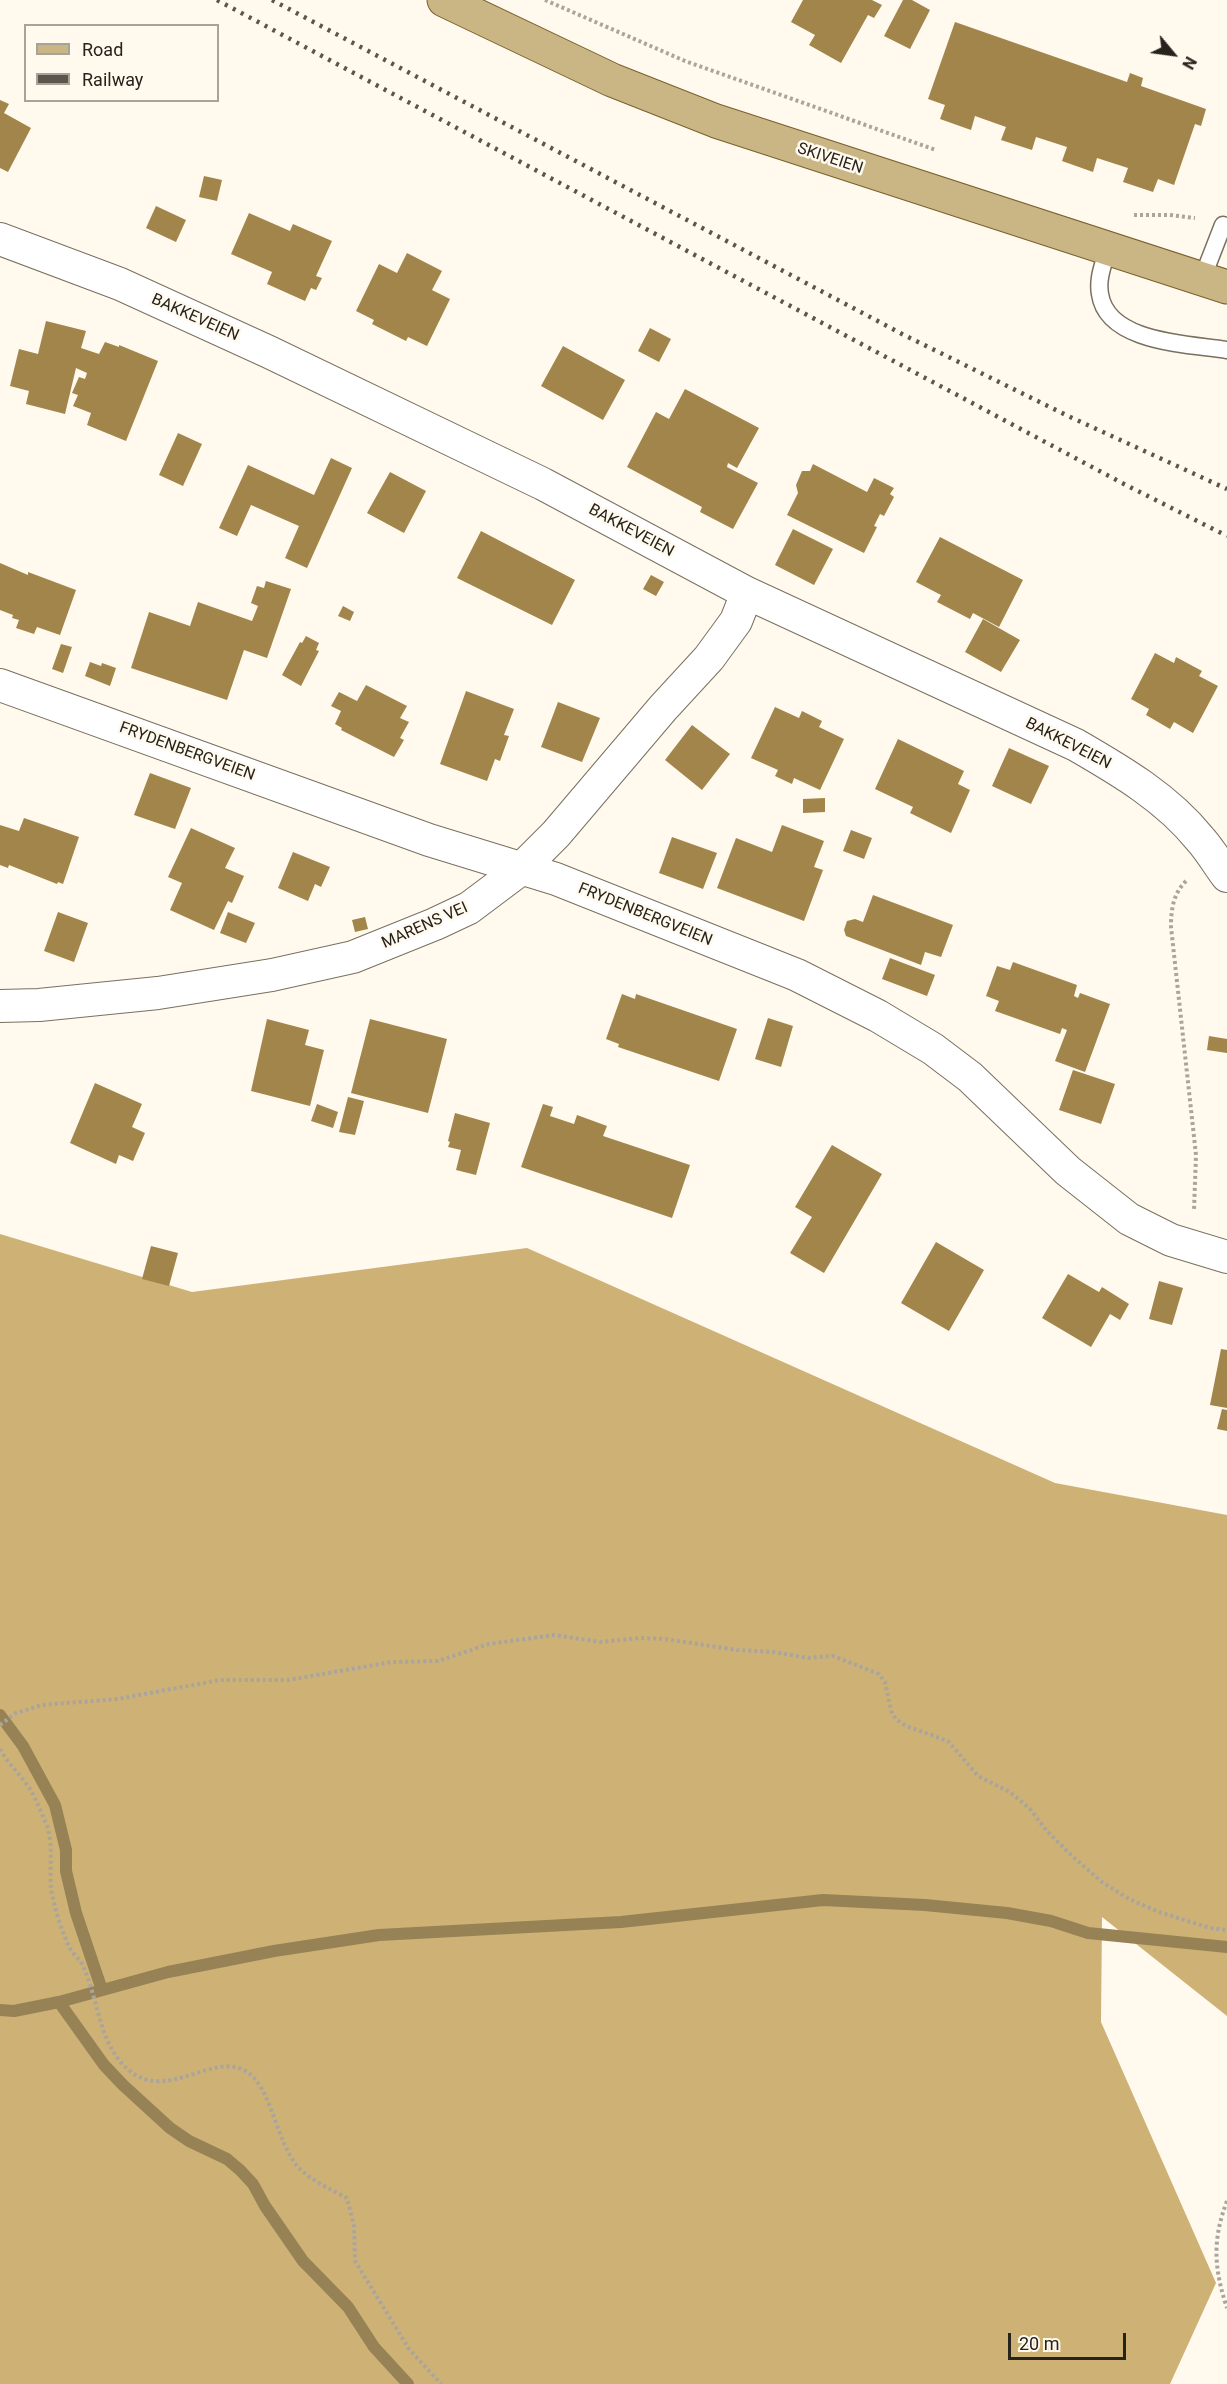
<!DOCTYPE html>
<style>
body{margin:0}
#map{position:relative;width:1227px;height:2384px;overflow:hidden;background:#fff9ee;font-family:Roboto,sans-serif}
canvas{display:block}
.legend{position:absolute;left:24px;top:24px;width:195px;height:78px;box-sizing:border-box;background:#fff9ee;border:2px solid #a8a39a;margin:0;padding:8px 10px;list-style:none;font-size:18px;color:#26231c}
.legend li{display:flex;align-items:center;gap:12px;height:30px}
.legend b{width:30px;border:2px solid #a8a39a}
.north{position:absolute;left:1143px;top:24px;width:60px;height:60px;-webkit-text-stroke:4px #fff9ee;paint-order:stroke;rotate:119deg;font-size:16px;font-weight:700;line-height:24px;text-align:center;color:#26231c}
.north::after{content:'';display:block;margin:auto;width:21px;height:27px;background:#26231c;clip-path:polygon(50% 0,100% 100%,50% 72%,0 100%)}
.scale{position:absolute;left:1008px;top:2333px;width:118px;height:27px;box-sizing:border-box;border:3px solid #26231c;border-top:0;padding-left:8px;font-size:18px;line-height:21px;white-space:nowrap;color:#26231c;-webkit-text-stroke:4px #fff9ee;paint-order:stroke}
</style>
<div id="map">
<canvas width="1227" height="2384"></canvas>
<ul class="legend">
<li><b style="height:8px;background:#cab585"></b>Road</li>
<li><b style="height:8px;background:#5a564e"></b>Railway</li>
</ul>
<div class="north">N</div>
<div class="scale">20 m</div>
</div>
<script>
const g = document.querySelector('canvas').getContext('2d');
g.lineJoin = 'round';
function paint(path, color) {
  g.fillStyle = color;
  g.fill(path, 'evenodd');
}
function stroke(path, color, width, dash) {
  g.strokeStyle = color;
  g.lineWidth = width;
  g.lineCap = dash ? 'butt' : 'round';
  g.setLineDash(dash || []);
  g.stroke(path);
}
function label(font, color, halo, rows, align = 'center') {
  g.font = font + ' Roboto,sans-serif';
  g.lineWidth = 5;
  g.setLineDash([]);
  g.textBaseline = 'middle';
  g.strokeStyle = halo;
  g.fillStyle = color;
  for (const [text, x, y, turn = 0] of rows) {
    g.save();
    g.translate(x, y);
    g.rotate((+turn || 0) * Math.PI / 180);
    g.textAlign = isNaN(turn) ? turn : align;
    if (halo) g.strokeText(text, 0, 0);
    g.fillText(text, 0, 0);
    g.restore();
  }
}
paint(new Path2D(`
 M 0,1234 L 192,1292 L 527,1248 L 1055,1483 L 1227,1515 L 1227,2016 L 1102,1917 L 1101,2022 L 1216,2283 L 1170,2384 L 0,2384 Z`), '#ceb175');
stroke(new Path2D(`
 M 0,1715 L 23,1746 L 55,1805 L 66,1850 L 66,1871 L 76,1913 L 102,1990
 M 59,2002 L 104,2065 L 123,2085 L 170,2128 L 189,2141 L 227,2159 L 240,2170 L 253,2184 L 265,2206 L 303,2261 L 348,2307 L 374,2347 L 408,2384
 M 0,2010 L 14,2011 L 59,2002 L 168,1972 L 274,1951 L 379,1935 L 621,1922 L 823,1900 L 925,1905 L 1007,1913 L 1051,1921 L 1088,1933 L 1227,1947`), '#978256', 12);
paint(new Path2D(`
 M 803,0 L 872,0 L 882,5 L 874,18 L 868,15 L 841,63 L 809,45 L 815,35 L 791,22 Z
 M 903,0 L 912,0 L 930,10 L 910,49 L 884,36 Z
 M 955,22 L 1127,82 L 1130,73 L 1143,78 L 1141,86 L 1206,109 L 1201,126 L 1195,124 L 1174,185 L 1158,179 L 1153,192 L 1123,182 L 1128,168 L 1097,158 L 1093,172 L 1062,161 L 1067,147 L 1036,137 L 1032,150 L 1001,140 L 1006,127 L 975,116 L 971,130 L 940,119 L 945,105 L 928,99 Z
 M 0,100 L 9,104 L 4,113 L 31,128 L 8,172 L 0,168 Z
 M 204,176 L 222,180 L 217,201 L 199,197 Z
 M 156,206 L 186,220 L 176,242 L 146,228 Z
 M 249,213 L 290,231 L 293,224 L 332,241 L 316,276 L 322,278 L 316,290 L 311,288 L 305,301 L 267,284 L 272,272 L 231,254 Z
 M 407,253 L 442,271 L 432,290 L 450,299 L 427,346 L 408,337 L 406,341 L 372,324 L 374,320 L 356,311 L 379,264 L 397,273 Z
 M 46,321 L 86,331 L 81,348 L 99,354 L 105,342 L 119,347 L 119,345 L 158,361 L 126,441 L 87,425 L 91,413 L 73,406 L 78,395 L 72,393 L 79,377 L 85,379 L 87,373 L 76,368 L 65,414 L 26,404 L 29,391 L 10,386 L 19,349 L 38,354 Z
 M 650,328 L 671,339 L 659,362 L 638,351 Z
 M 563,346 L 625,380 L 603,420 L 541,386 Z
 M 685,389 L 759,428 L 737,468 L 728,463 L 727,467 L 758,483 L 733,529 L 700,512 L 702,507 L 627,467 L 656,412 L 669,419 Z
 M 178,433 L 202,444 L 183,486 L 159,475 Z
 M 331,458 L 352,468 L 307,568 L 285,558 L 299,526 L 251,505 L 237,536 L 219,528 L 248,465 L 314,495 Z
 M 813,464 L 867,492 L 874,478 L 894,488 L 890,494 L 894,497 L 884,516 L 880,514 L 874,526 L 877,527 L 864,553 L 787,515 L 798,493 L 796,485 L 802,471 L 810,471 Z
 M 390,472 L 426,491 L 404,533 L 367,513 Z
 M 793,529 L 833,549 L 814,585 L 775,565 Z
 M 481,531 L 575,580 L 552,625 L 457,578 Z
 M 940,537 L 1023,580 L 999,627 L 973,613 L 970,619 L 937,602 L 941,595 L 916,582 Z
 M 0,563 L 28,575 L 28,572 L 76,590 L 60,635 L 37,627 L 34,634 L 16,628 L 19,620 L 12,618 L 13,615 L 0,610 Z
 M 651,575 L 664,582 L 656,596 L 643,589 Z
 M 266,581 L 291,589 L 267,658 L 244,650 L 227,700 L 131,668 L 149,612 L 190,626 L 198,602 L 252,621 L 258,606 L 251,603 L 257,586 L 264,588 Z
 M 343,606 L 354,612 L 350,621 L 338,616 Z
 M 983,619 L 1020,640 L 1001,672 L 965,652 Z
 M 306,636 L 319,643 L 316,650 L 319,651 L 301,686 L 282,675 L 300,642 L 302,643 Z
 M 61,644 L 72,647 L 63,673 L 52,669 Z
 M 1155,653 L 1174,663 L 1176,657 L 1202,671 L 1199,676 L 1218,686 L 1193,733 L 1174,722 L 1170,729 L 1146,715 L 1149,709 L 1131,699 Z
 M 90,662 L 101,666 L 102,663 L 116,668 L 110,686 L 85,676 Z
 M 366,685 L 407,706 L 400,718 L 409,722 L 400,738 L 404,740 L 394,757 L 341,730 L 342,728 L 335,724 L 341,711 L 331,706 L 339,692 L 357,701 Z
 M 466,691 L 514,709 L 504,735 L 509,736 L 500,761 L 495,759 L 487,781 L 440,764 Z
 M 558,702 L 600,718 L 582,762 L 541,747 Z
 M 775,707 L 799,718 L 802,711 L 822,721 L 819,727 L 844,739 L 820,790 L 794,778 L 792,784 L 775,776 L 778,770 L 751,758 Z
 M 692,725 L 730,754 L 702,790 L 665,760 Z
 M 898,739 L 964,771 L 958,784 L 970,790 L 951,833 L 910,813 L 913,807 L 875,789 Z
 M 1009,748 L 1049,766 L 1031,804 L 992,786 Z
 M 150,773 L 191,788 L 175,829 L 134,815 Z
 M 825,798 L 825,812 L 803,813 L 803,799 Z
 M 24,818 L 79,837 L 63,884 L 58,882 L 57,884 L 9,865 L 8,868 L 0,865 L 0,825 L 19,831 Z
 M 782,825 L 824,841 L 814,867 L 823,870 L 804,921 L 717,888 L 736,838 L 772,852 Z
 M 191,828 L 235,848 L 225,868 L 244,876 L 232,903 L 228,901 L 214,930 L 170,910 L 182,883 L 168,877 Z
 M 851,830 L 872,838 L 864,859 L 843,851 Z
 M 672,837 L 717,853 L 703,889 L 659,873 Z
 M 293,852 L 330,867 L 321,887 L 315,884 L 308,901 L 278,888 Z
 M 873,895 L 953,925 L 941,957 L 925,952 L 921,965 L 846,936 L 844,930 L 847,921 L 855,919 L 863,922 Z
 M 58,912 L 88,923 L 74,962 L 44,951 Z
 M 228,912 L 255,923 L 246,943 L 220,933 Z
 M 365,917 L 368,929 L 355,932 L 352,920 Z
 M 890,958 L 935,975 L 927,996 L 882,979 Z
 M 1013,962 L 1077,985 L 1074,996 L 1078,998 L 1080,993 L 1110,1004 L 1085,1072 L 1055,1061 L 1067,1030 L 1062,1028 L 1060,1034 L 995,1011 L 999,1001 L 986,996 L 997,966 L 1010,970 Z
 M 622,994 L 635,999 L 636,994 L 737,1029 L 719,1081 L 618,1047 L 619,1044 L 606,1039 Z
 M 768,1018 L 793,1026 L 781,1067 L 755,1059 Z
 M 267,1019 L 309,1030 L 305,1045 L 324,1050 L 310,1106 L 251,1091 Z
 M 370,1019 L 447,1039 L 428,1113 L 351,1093 Z
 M 1209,1036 L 1227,1039 L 1227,1053 L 1207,1050 Z
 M 1073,1070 L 1115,1084 L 1101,1124 L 1059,1110 Z
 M 95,1083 L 142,1104 L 132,1127 L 145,1133 L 133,1161 L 119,1155 L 116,1164 L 70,1143 Z
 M 348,1097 L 364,1101 L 355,1135 L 339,1132 Z
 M 317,1104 L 338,1112 L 333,1128 L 311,1121 Z
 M 543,1104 L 553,1107 L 550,1116 L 574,1124 L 577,1115 L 607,1126 L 603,1136 L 690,1165 L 672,1218 L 521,1167 Z
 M 455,1113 L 490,1123 L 476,1175 L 456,1170 L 461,1150 L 448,1147 L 450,1142 L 448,1141 Z
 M 832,1145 L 882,1174 L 824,1273 L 790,1253 L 812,1217 L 795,1207 Z
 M 936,1242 L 984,1270 L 949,1331 L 901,1303 Z
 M 151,1246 L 178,1253 L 169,1286 L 142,1279 Z
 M 1068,1274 L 1099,1292 L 1102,1287 L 1129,1304 L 1120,1320 L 1110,1314 L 1091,1347 L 1042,1318 Z
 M 1159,1281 L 1183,1288 L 1172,1325 L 1149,1319 Z
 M 1221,1349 L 1227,1350 L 1227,1408 L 1210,1405 Z
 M 1222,1409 L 1227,1410 L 1227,1431 L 1217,1429 Z`), '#a2854a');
const service = new Path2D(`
 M 1108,248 C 1104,263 1097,278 1100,294 C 1107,343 1189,344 1227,350
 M 1202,279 L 1223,225`);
const minor = new Path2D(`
 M 0,239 L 120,284 L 269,352 L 543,484 L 747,593 L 1076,745 C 1121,771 1167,798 1200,839 C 1210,850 1218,864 1227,876
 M 0,685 L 429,840 L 556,879 L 797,975 L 878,1016 L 933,1049 L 970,1077 L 1068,1171 L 1129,1219 L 1171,1240 L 1227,1257
 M 0,1006 L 39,1005 L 158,993 L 272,975 L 353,957 L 435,924 L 469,908 L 521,869 L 556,834 L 663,708 L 709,658 L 736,621 L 747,593`);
const primary = new Path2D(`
 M 444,0 L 612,80 L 716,121 L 1227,287`);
stroke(service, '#79705f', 19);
stroke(minor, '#79705f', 34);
stroke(primary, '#7a612c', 35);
stroke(new Path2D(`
 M 545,0 L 685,61 L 936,150
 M 1134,215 L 1170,215 L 1195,218
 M 1186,881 C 1173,894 1171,910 1171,927 L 1196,1155 L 1194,1210
 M 0,1725 L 16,1713 L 42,1705 L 118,1699 L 220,1680 L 288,1680 L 392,1662 L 438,1661 L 489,1644 L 554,1635 L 600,1642 L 641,1638 L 665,1639 L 737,1650 L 774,1652 L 808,1658 L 833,1656 L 879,1674 L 885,1682 L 891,1711 L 896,1719 L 906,1726 L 948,1741 L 978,1776 L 1010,1792 L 1030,1809 L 1046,1830 L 1072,1856 L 1102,1882 L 1129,1899 L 1159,1912 L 1210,1928 L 1227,1930
 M 0,1749 C 8,1764 21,1775 30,1789 C 37,1801 42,1814 47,1826 C 55,1849 47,1876 53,1899 C 56,1913 64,1938 71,1950 C 74,1955 79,1959 82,1964 C 99,1998 98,2046 130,2071 C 168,2102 215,2050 247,2072 C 272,2088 276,2142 298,2167 C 310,2180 332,2190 347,2198 L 354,2226 L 355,2261 L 409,2349 L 441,2384
 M 1227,2201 C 1212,2240 1214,2269 1227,2308`), '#aaa59c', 4, [3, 3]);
stroke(service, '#fff', 16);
stroke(minor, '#fff', 32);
stroke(primary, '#cab585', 33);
stroke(new Path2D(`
 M 217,0 L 1122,483 L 1227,536
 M 272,0 L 904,335 L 1066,415 L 1227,489`), '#5a564e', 4.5, [3, 6]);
label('16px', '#26231c', '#fff9ee', [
 ["SKIVEIEN",830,159,18],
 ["BAKKEVEIEN",195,318,24],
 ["BAKKEVEIEN",631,531,28],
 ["BAKKEVEIEN",1068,744,27],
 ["FRYDENBERGVEIEN",187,752,20],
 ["FRYDENBERGVEIEN",645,915,22],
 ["MARENS VEI",425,926,-24]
]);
</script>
